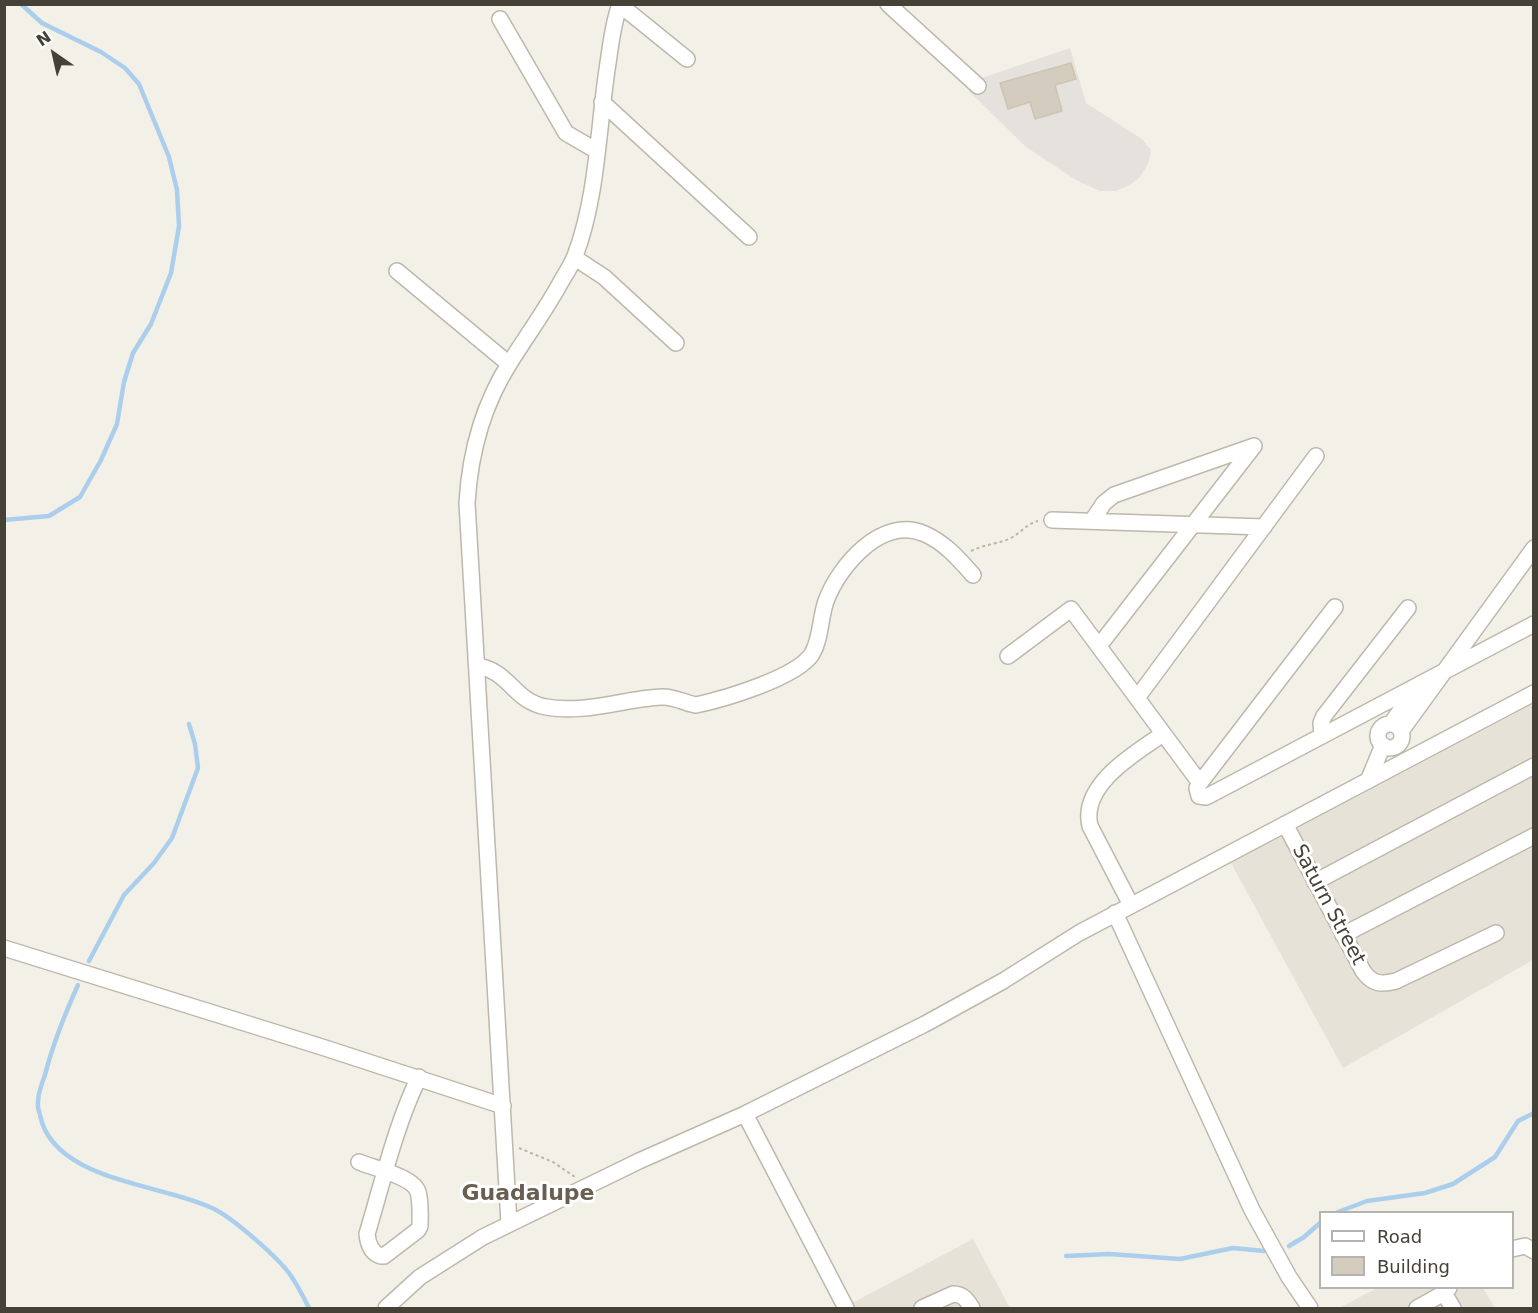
<!DOCTYPE html>
<style>
body{margin:0}
#map{position:relative;width:1538px;height:1313px;overflow:hidden;background:#f3f0e8;font-family:"DejaVu Sans",sans-serif}
canvas{display:block}
.frame{position:absolute;inset:0;border:6px solid #464137;pointer-events:none}
.legend{position:absolute;left:1319px;top:1211px;width:195px;height:78px;box-sizing:border-box;background:#fff;border:2px solid #b5b3af;margin:0;padding:8px 10px;list-style:none;font-size:18px;color:#464137}
.legend li{display:flex;align-items:center;gap:12px;height:30px}
.legend b{width:30px;border:2px solid #b5b3af}
.north{position:absolute;left:24px;top:24px;width:60px;height:60px;-webkit-text-stroke:4px #fff;paint-order:stroke;rotate:326deg;font-size:16px;font-weight:700;line-height:24px;text-align:center;color:#464137}
.north::after{content:'';display:block;margin:auto;width:21px;height:27px;background:#464137;clip-path:polygon(50% 0,100% 100%,50% 72%,0 100%)}
</style>
<div id="map">
<canvas width="1538" height="1313"></canvas>
<div class="frame"></div>
<ul class="legend">
<li><b style="height:8px;background:#fff"></b>Road</li>
<li><b style="height:16px;background:#d3ccbf"></b>Building</li>
</ul>
<div class="north">N</div>
</div>
<script>
const g = document.querySelector('canvas').getContext('2d');
g.lineJoin = 'round';
function paint(path, color) {
  g.fillStyle = color;
  g.fill(path, 'evenodd');
}
function stroke(path, color, width, dash) {
  g.strokeStyle = color;
  g.lineWidth = width;
  g.lineCap = dash ? 'butt' : 'round';
  g.setLineDash(dash || []);
  g.stroke(path);
}
function label(font, color, halo, rows, align = 'center') {
  g.font = font + ' "DejaVu Sans",sans-serif';
  g.lineWidth = 6;
  g.setLineDash([]);
  g.textBaseline = 'middle';
  g.strokeStyle = halo;
  g.fillStyle = color;
  for (const [text, x, y, turn = 0] of rows) {
    g.save();
    g.translate(x, y);
    g.rotate((+turn || 0) * Math.PI / 180);
    g.textAlign = isNaN(turn) ? turn : align;
    if (halo) g.strokeText(text, 0, 0);
    g.fillText(text, 0, 0);
    g.restore();
  }
}
paint(new Path2D(`
 M 1533,704 L 1533,960 L 1343,1068 L 1231,863 Z
 M 973,1239 L 1010,1308 L 843,1308 Z
 M 1377,1288 L 1483,1288 L 1495,1308 L 1339,1308 Z`), '#e6e2d7');
paint(new Path2D(`
 M 1070,48 L 1086,103 L 1142,139 L 1151,150 L 1149,162 L 1140,177 L 1130,185 L 1116,191 L 1100,191 L 1076,180 L 1026,147 L 969,91 L 982,78 Z`), '#e5e2dd');
stroke(new Path2D(`
 M 4,520 L 49,516 L 80,497 L 101,460 L 117,424 L 124,382 L 133,353 L 151,324 L 171,273 L 179,226 L 177,190 L 169,157 L 139,84 L 125,68 L 101,52 L 42,23 L 21,4
 M 89,961 L 124,895 L 154,863 L 172,838 L 198,768 L 195,744 L 189,724
 M 78,985 C 64,1016 53,1043 45,1075 C 42,1083 38,1093 38,1102 C 37,1106 39,1111 40,1115 C 53,1182 166,1184 216,1210 C 235,1220 276,1256 289,1273 C 297,1284 303,1296 309,1308
 M 1338,1212 L 1367,1201 L 1425,1193 L 1453,1184 L 1495,1157 L 1518,1121 L 1534,1113
 M 1289,1246 L 1304,1237 L 1320,1223
 M 1066,1256 L 1109,1254 L 1180,1259 L 1233,1248 L 1264,1251`), '#aaceeb', 4.5);
const building = new Path2D(`
 M 1071,63 L 1076,79 L 1055,85 L 1062,111 L 1035,119 L 1030,102 L 1008,109 L 1000,83 Z`);
paint(building, '#d3ccbf');
stroke(building, '#cec4b2', 1.5);
const minor = new Path2D(`
 M 619,4 L 687,59
 M 888,4 L 978,86
 M 500,19 L 566,133 L 597,151
 M 602,102 L 749,237
 M 575,258 L 604,277 L 676,343
 M 397,271 L 509,364
 M 1052,520 L 1264,527
 M 1092,521 L 1104,503 L 1114,495 L 1254,446
 M 1335,607 L 1200,783 L 1197,788 L 1199,796 L 1206,797 L 1210,795 L 1534,624
 M 1099,646 L 1254,446
 M 1008,656 L 1071,609 L 1200,783
 M 477,666 C 510,671 513,701 546,707 C 585,714 623,699 661,697 C 674,696 684,703 696,705 C 724,699 796,678 812,654 C 821,639 820,618 826,601 C 839,566 882,515 925,534 C 945,543 959,559 973,575
 M 1137,698 L 1316,456
 M 1391,724 L 1415,689
 M1378 736a12 12 0 1 1 24 0a12 12 0 1 1-24 0Z
 M 1401,731 L 1534,548
 M 1322,736 L 1321,723 L 1324,716 L 1408,608
 M 1368,781 L 1383,745
 M 1285,824 L 1363,971 C 1372,984 1381,985 1396,981 L 1496,933
 M 1315,882 L 1534,766
 M 1131,905 L 1090,826 C 1080,785 1135,753 1163,734
 M 1115,913 L 1252,1210 L 1289,1277 L 1310,1308
 M 1343,935 L 1534,836
 M 4,948 L 322,1047 L 503,1106
 M 745,1114 L 846,1308
 M 359,1162 C 374,1168 414,1177 418,1192 C 421,1202 420,1215 420,1226 L 418,1230 L 384,1256 L 381,1256 C 371,1253 368,1244 367,1234 C 383,1181 395,1127 419,1077
 M 509,1223 L 467,503 C 470,453 483,404 511,361 C 528,334 547,308 562,280 C 567,272 572,264 575,256 C 598,195 598,126 608,63 C 611,43 613,23 620,4
 M 1512,1249 L 1525,1246 L 1534,1251
 M 1444,1293 L 1453,1308
 M 386,1308 L 420,1277 L 483,1237 L 639,1161 L 745,1114 L 925,1024 L 1003,981 L 1079,933 L 1534,693
 M 922,1308 L 953,1294 C 963,1294 967,1300 972,1308
 M 1417,1308 L 1444,1293 L 1449,1288`);
stroke(minor, '#beb8ac', 18);
stroke(new Path2D(`
 M 971,551 C 983,545 996,544 1009,539 C 1020,534 1026,524 1038,521
 M 519,1148 L 553,1162 L 575,1177`), '#beb49e', 2, [3, 3]);
stroke(minor, '#fff', 15);
label('20px', '#464137', '#fff', [
 ["Saturn Street",1328,905,62]
]);
label('bold 22px', '#685f50', '#fff', [
 ["Guadalupe",528,1194]
]);
</script>
